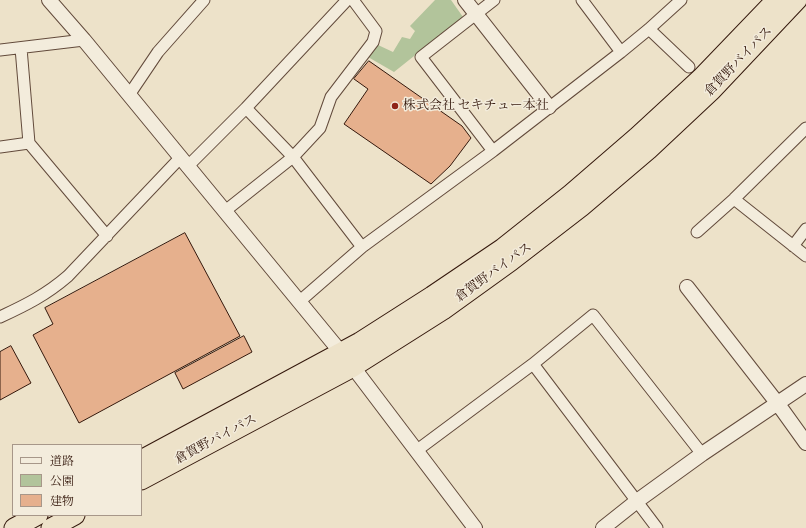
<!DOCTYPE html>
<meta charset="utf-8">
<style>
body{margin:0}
#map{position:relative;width:806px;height:528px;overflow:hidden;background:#ede2c9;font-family:"IM FELL Double Pica","Noto Serif JP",serif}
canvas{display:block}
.legend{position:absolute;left:12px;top:444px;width:130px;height:72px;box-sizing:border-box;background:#f3ecdc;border:1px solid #a79789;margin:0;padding:5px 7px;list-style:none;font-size:12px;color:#34180c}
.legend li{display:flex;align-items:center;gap:8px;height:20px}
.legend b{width:20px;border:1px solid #a79789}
</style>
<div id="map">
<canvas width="806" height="528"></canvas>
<ul class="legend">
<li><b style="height:5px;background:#f3ecdc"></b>道路</li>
<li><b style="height:11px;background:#b2c49b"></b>公園</li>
<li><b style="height:11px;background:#e6b08d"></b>建物</li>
</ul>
</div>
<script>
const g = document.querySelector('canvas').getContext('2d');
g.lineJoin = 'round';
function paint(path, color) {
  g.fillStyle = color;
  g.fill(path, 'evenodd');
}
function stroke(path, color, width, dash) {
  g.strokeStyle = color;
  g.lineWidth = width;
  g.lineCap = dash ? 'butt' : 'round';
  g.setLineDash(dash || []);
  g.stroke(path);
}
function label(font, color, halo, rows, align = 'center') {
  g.font = font + ' "IM FELL Double Pica","Noto Serif JP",serif';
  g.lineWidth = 3;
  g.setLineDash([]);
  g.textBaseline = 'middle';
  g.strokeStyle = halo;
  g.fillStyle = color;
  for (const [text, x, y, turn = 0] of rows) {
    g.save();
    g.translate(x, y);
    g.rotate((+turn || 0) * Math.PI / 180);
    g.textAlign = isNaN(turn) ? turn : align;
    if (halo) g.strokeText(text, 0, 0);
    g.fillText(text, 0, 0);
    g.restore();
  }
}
paint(new Path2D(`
 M 435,0 L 451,0 L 463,17 L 394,72 L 368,57 L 378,45 L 393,52 L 402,37 L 410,39 L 415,31 L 410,26 Z`), '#b2c49b');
const building = new Path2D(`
 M 369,61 L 462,126 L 471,138 L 450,166 L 431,184 L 344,124 L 368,89 L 354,79 Z
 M 185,233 L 240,336 L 79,423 L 33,335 L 53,324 L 45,308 Z
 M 244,336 L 252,352 L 183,389 L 175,373 Z
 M 11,346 L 31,383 L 0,400 L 0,352 Z`);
paint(building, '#e6b08d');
stroke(building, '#34180c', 1);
const minor = new Path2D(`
 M 582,0 L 621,52
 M 649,29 L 689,67
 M 21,48 L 29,143 L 107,236
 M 0,50 L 84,40
 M 129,95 L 158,52 L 204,0
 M 246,108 L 293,157 L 362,247
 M 0,147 L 29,143
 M 493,151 L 421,57 L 494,0
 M 187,167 L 246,108 L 347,0
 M 734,199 L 806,256
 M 225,211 L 293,157 L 320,128 L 331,97 L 373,42 L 376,31 L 353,0
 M 697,232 L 734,199 L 806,128
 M 793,246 L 806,229
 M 300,301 L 362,247 L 493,151 L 621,52 L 649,29 L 681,0
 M 0,317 C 26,305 46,295 68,276 L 180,158
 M 416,451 L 533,364
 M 657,528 L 533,364 L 593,315 L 702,454`);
const tertiary = new Path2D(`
 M 49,0 L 84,40 L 353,367 L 475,528
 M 465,0 L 549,107
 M 687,287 L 778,404 L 806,443
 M 603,528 L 637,501 L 702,454 L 806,384`);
const trunk = new Path2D(`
 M 141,460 L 360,342 L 432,296 L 503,248 L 571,194 L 637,137 L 701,78 L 776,0
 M 141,480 L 353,367 L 443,310 L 511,261 L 581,207 L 648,150 L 712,90 L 797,0
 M 14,528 L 38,515
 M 51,528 L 75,515`);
stroke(minor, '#624a3b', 13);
stroke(tertiary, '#624a3b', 16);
stroke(trunk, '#34180c', 21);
stroke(minor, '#f3ecdc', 11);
stroke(tertiary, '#f3ecdc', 14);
stroke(trunk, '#ede2c9', 19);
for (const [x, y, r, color] of [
 [395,106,4,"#8f2418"]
]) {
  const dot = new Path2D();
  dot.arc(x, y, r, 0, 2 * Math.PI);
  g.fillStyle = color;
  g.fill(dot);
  stroke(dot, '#f3ecdc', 1.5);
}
label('13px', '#34180c', '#f3ecdc', [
 ["倉賀野バイパス",739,62,-46],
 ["倉賀野バイパス",494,273,-36],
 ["倉賀野バイパス",216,440,-28]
]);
label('13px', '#34180c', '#f3ecdc', [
 ["株式会社 セキチュー本社",403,106]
], 'left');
</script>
